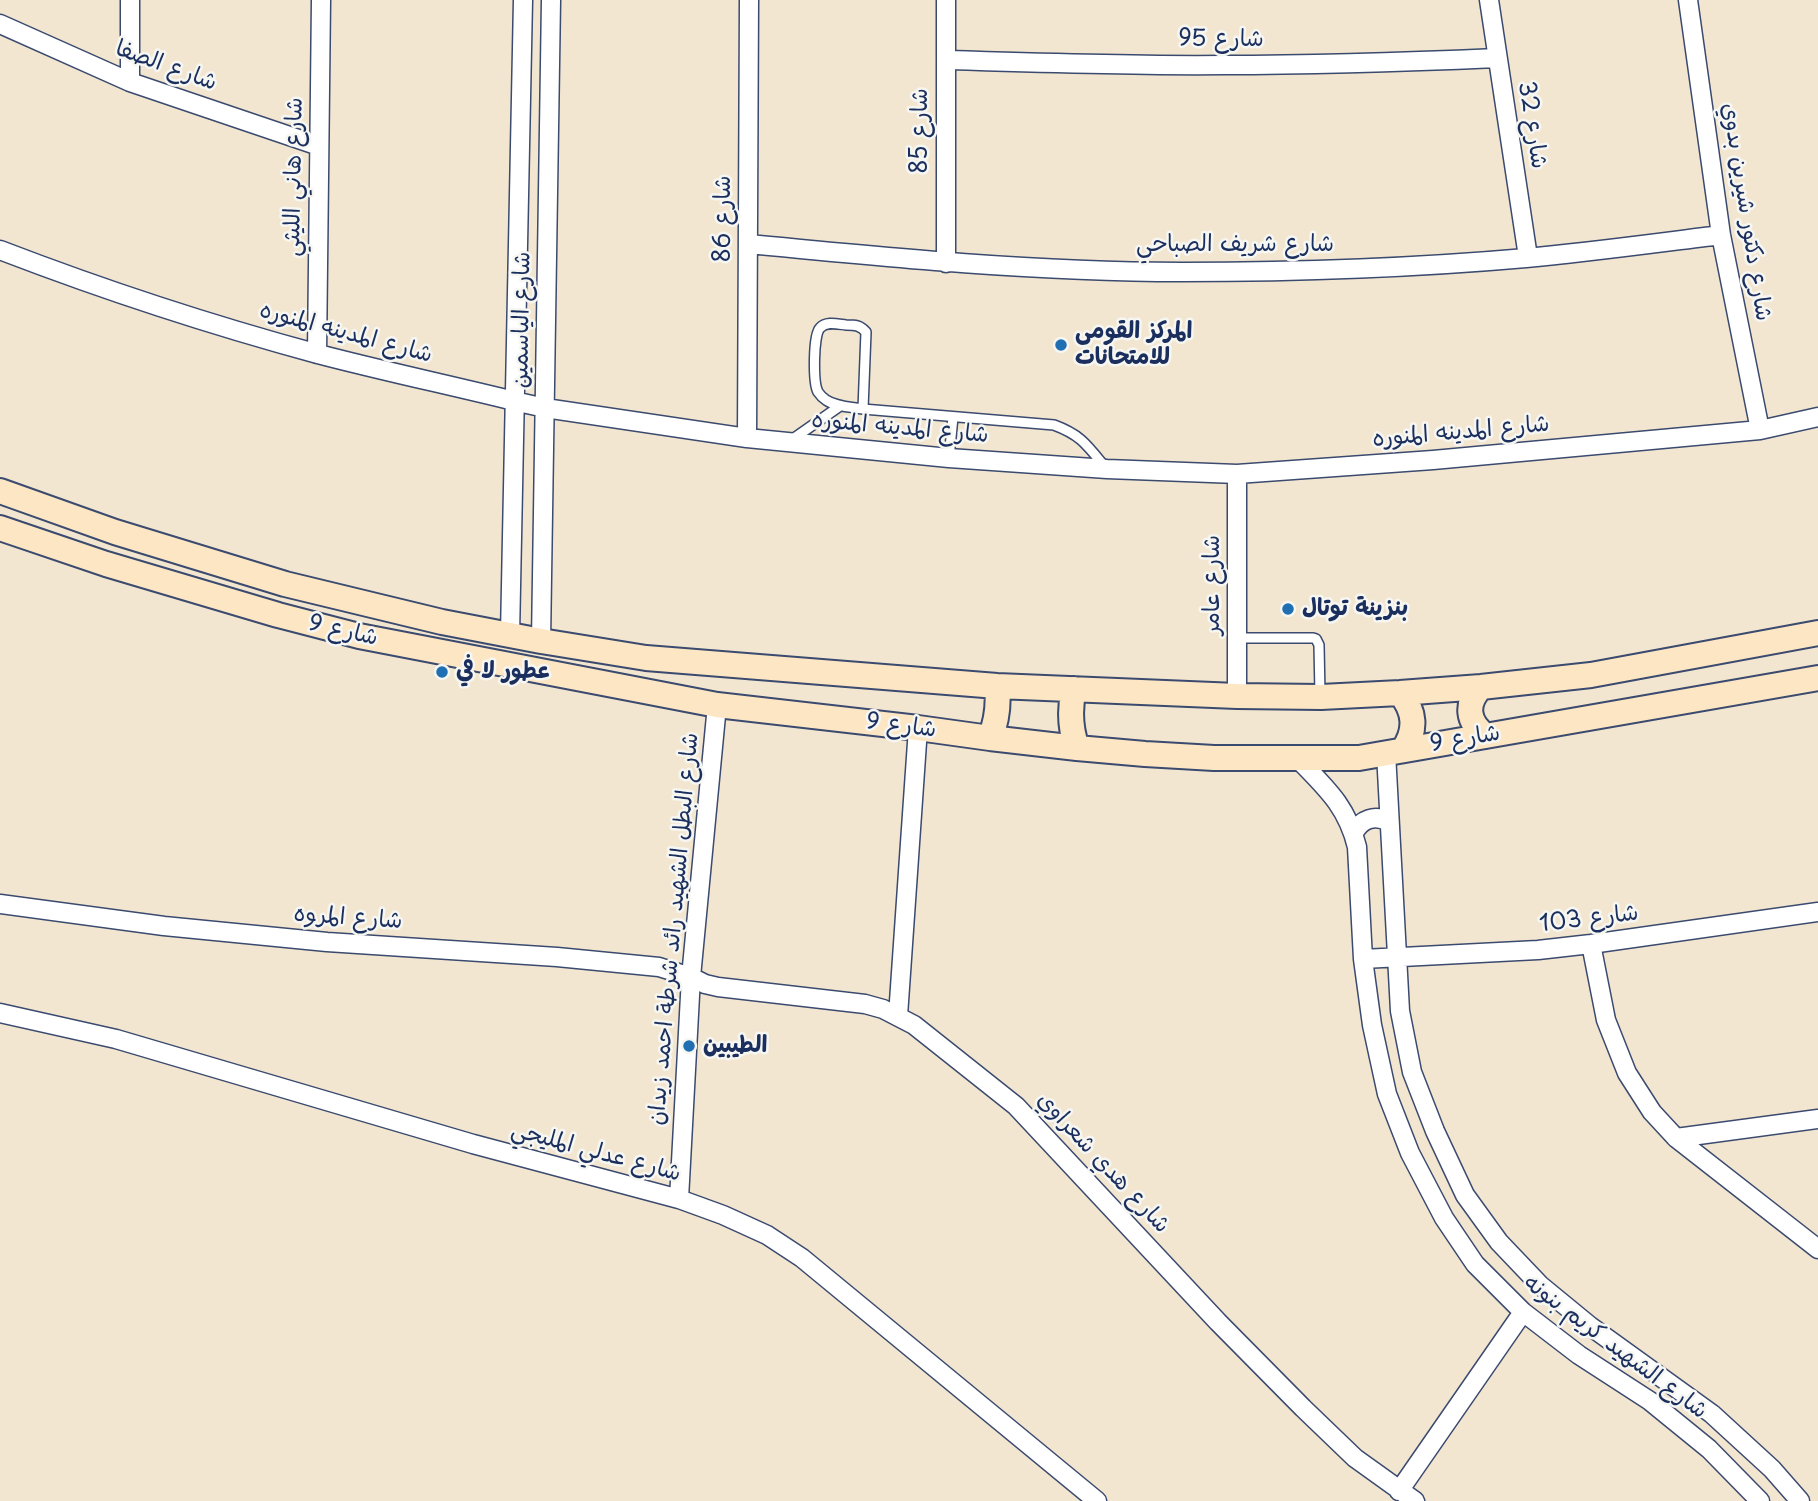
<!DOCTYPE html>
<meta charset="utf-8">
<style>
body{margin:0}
canvas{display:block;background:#f3e6d0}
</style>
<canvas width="1818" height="1501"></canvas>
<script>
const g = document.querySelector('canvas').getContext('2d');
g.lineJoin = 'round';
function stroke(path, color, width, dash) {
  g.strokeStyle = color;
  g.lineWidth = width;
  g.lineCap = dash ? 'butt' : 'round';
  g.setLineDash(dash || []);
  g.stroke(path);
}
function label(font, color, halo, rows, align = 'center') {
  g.font = font + ' "Playpen Sans","Playpen Sans Arabic",sans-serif';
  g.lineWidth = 5;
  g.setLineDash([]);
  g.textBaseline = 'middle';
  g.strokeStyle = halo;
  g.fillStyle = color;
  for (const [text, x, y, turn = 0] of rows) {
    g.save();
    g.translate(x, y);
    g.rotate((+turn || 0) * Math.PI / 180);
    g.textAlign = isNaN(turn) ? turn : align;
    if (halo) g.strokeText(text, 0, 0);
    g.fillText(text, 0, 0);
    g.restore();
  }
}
const service = new Path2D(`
 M 863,409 L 866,332 C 860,325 855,325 846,325 C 837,324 826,321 820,328 C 813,335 813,383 818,392 C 820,395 823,398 826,400 C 836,407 852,407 863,409 L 1054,425 C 1081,435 1087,445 1105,467
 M 790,441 L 840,406
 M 949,458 L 953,417
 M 1238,638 L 1313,638 L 1316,639 L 1319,645 L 1320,695`);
const minor = new Path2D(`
 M 130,0 L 130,82
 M 1489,0 L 1528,257
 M 1688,0 L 1721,235 L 1760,430
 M 0,24 L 130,82 L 319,146
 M 946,60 C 1039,63 1131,66 1224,65 C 1315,65 1406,62 1497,58
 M 749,244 C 893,258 1037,272 1182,272 C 1297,272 1412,268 1526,258 C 1591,252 1656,243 1721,235
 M 0,250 C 104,290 211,325 318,354 C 383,371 449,385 514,401 L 545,408 L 747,438 L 949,458 L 1107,469 L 1237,474 L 1433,460 L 1760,430 L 1818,417
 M 946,263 L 946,0
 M 317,354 L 321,0
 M 747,438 L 749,0
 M 1237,474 L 1237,696
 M 510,635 L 523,0
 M 541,641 L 551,0
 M 1386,753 L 1400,1011 L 1412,1072 L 1435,1131 L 1465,1195 L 1499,1242 L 1540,1285 L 1590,1326 L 1712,1414 L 1772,1469 L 1800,1501
 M 1298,759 C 1326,788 1347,806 1357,847 L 1363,959 L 1372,1025 L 1387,1094 L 1410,1153 L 1444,1218 L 1475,1264 L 1523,1312 L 1579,1355 L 1650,1401 L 1709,1449 L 1760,1501
 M 1354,833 C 1361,819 1375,814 1389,822
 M 0,904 L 164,926 L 327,942 L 557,957 L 659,967 L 691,977 L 705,984 L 718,987 L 865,1004 L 883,1009 L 914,1025 L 1016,1106 L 1218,1322 L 1303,1408 L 1355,1458 L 1415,1501
 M 1591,944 L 1606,1020 L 1627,1073 L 1652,1112 L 1676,1138 L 1818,1249
 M 1363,959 L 1538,950 L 1591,944 L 1818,912
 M 0,1013 L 116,1039 L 473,1144 L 679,1199 L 723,1215 L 767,1235 L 802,1258 L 1097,1501
 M 898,1016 L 918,728
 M 1676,1138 L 1818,1119
 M 679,1199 L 691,977 L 717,705
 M 1399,1491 L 1523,1312`);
const secondary = new Path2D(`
 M 0,491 L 115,532 L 285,584 L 442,622 L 541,641 L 646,658 L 997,686 L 1237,696 L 1321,697 L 1400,693 L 1481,687 L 1591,675 L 1818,633
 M 0,528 L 106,564 L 278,615 L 359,636 L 717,705 L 918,728 L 990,738 L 1077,748 L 1145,754 L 1214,758 L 1359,758 L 1818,678
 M 1481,687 C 1465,704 1467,722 1486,736
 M 1074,689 C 1069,710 1070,728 1077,748
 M 1400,693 C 1415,711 1417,730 1403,750
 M 990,738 C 997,721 999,705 997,686`);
stroke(service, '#3b4a6f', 12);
stroke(minor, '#3b4a6f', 21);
stroke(secondary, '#3b4a6f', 28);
stroke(service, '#fff', 9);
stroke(minor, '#fff', 18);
stroke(secondary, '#fce6c4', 24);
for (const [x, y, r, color] of [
 [1061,345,7,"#1f6fb2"],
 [1288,609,7,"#1f6fb2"],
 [442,672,7,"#1f6fb2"],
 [689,1046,7,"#1f6fb2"]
]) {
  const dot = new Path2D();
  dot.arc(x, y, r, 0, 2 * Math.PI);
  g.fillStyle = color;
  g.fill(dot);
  stroke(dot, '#f6f6f2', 2.5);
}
label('23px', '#1b2f5e', '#f6f6f2', [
 ["شارع 95",1221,40],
 ["شارع الصفا",166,66,20],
 ["شارع 32",1532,125,81],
 ["شارع 85",921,131,-90],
 ["شارع هاني الليثي",294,177,-89],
 ["شارع دكتور شيرين بدوي",1746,212,81],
 ["شارع 86",724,219,-90],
 ["شارع شريف الصباحي",1235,245],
 ["شارع الياسمين",522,320,-89],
 ["شارع المدينه المنوره",346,333,15],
 ["شارع المدينه المنوره",900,428,5],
 ["شارع المدينه المنوره",1461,432,-5],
 ["شارع عامر",1213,585,-90],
 ["شارع 9",343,631,13],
 ["شارع 9",901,726,7],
 ["شارع 9",1465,739,-10],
 ["شارع المروه",348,918,4],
 ["شارع 103",1589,919,-7],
 ["شارع البطل الشهيد رائد شرطة احمد زيدان",674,929,-85],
 ["شارع عدلي المليجي",596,1152,15],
 ["شارع هدي شعراوي",1103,1163,47],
 ["شارع الشهيد كريم بنونه",1615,1347,37]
]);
label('bold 23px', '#1b2f5e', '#f6f6f2', [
 ["المركز القومى",1075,332],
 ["للامتحانات",1075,358],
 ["بنزينة توتال",1302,609],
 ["عطور لا في",456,672],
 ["الطيبين",703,1046]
], 'left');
</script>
